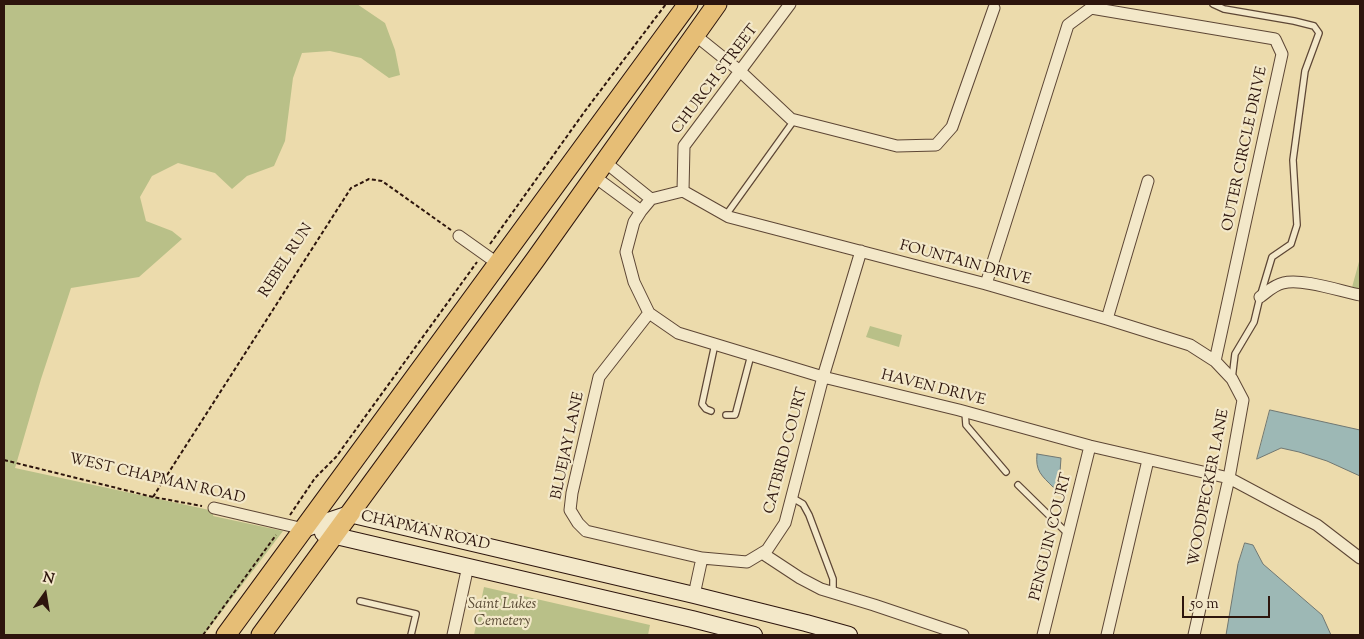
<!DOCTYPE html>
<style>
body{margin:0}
#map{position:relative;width:1364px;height:639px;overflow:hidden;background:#ecdbac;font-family:"Sorts Mill Goudy",serif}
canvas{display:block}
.frame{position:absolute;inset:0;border:5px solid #2d150d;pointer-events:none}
.north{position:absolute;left:20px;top:569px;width:50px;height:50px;-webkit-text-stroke:4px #f3e8c9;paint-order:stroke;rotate:13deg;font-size:14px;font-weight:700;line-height:20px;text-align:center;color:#2d150d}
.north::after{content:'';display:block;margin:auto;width:18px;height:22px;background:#2d150d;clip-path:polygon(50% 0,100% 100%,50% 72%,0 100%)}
.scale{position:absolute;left:1182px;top:596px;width:88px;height:22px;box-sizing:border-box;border:2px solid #2d150d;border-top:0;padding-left:6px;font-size:15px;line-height:18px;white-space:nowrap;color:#2d150d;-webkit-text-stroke:4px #f3e8c9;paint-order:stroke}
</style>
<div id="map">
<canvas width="1364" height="639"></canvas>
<div class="frame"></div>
<div class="north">N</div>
<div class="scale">50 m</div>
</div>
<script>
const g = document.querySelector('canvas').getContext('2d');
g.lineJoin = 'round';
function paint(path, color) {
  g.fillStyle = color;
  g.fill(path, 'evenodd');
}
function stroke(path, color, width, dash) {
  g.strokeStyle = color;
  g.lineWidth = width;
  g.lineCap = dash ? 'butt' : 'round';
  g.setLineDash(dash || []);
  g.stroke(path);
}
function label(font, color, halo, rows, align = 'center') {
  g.font = font + ' "Sorts Mill Goudy",serif';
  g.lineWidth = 4.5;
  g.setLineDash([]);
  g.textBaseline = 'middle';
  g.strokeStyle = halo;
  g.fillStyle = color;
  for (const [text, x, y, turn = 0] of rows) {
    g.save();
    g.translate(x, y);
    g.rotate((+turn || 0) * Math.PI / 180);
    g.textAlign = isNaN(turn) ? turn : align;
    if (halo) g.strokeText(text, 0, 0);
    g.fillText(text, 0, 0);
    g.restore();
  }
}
paint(new Path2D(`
 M 4,4 L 357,4 L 385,23 L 395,50 L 400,75 L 389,78 L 361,58 L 330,51 L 302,53 L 293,78 L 285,141 L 274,166 L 247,176 L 232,189 L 215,173 L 178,163 L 152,176 L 140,197 L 146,221 L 172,231 L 182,239 L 139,277 L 71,288 L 41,379 L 15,468 L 214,511 L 213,516 L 283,531 L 204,635 L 4,635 Z
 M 1360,258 L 1360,293 L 1351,291 Z
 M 870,326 L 902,335 L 899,347 L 866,337 Z
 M 484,587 L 650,625 L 648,635 L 474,635 Z`), '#b9c088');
const water = new Path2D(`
 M 1270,410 L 1360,430 L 1360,476 L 1327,461 L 1299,452 L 1281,448 L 1257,459 Z
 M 1037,454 L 1061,458 L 1060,472 L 1056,488 L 1053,487 C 1042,476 1035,471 1037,454 Z
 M 1245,543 L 1253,545 L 1263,564 L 1322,615 L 1331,635 L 1226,635 L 1238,564 Z`);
paint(water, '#9db8b5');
stroke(water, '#707772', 1);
const lane = new Path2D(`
 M 1213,4 L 1224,9 L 1294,21 L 1314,26 L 1319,33 L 1305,71 L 1293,160 L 1297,225 L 1291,244 L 1272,257 L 1260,297 L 1254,322 L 1235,354 L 1232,379
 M 726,215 L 795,119
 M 711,411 L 706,409 L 702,404 L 715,344
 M 965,412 L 966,425 L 1006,472
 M 726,415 L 735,415 L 736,412 L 751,355
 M 1018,485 L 1068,534
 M 791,497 L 803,504 L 809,515 L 833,579 L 833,593
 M 360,601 L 416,614 L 411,635`);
const street = new Path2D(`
 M 790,4 L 684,146 L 683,191 L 651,199 L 641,211 L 634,222 L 626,252 L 634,282 L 649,313 L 678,333 L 823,377 L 959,410 L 1090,446 L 1229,478 L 1317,525 L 1360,558
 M 695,35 L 741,72 L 791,119 L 897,146 L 936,145 L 952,127 L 994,8
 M 605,162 L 651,199
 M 595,177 L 641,211
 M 683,191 L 729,217 L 986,284 L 1107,319 L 1190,345 L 1215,361 L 1232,379 L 1243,400 L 1229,478 L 1194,635
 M 459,236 L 497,263
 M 986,284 L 1068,25 L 1091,8 L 1275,39 L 1282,54 L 1215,361
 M 1260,297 C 1267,292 1274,285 1283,283 C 1302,278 1340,291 1360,295
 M 649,313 L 599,377 L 572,493 L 570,510 L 578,523 L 586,531 L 702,558 L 694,595
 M 1107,319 L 1148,181
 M 214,508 L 304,529
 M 762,553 L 800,578 L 821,589 L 874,605 L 963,635
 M 702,558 L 747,562 L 767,550 L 785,523 L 823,377 L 861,251
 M 453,635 L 468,566
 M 1043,635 L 1090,446
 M 1107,635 L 1148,460`);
const secondary = new Path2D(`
 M 304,529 L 349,514 L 694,595 L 806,623 L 849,635
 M 323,533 L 692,619 L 754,635`);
const primary = new Path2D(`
 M 226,635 L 688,4
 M 261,635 L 535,260 L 717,4`);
stroke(lane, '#5d4635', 8);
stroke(street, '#5d4635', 13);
stroke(secondary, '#2d150d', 18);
stroke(primary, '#2d150d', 21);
stroke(new Path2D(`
 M 490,244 L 585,111 L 666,4
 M 4,460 L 153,497 L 202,506
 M 153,497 L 351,188 L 369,179 L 382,181 L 451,230
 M 290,515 L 315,478 L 336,457 L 477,262
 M 203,635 L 276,535`), '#2d150d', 2, [4, 2.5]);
stroke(lane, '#f3e8c9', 5.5);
stroke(street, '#f3e8c9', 11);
stroke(secondary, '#f3e8c9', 16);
stroke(primary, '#e6be76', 19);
label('15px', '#2d150d', '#f3e8c9', [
 ["CHURCH STREET",716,80,-53],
 ["OUTER CIRCLE DRIVE",1246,149,-78],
 ["REBEL RUN",287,261,-57],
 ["FOUNTAIN DRIVE",965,264,15],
 ["HAVEN DRIVE",933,389,14],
 ["BLUEJAY LANE",569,446,-78],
 ["CATBIRD COURT",787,451,-75],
 ["WEST CHAPMAN ROAD",157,480,13],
 ["WOODPECKER LANE",1210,488,-79],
 ["CHAPMAN ROAD",425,532,13],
 ["PENGUIN COURT",1052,537,-76]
]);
label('italic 15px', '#574832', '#f3e8c9', [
 ["Saint Lukes",502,605],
 ["Cemetery",502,622]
]);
</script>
